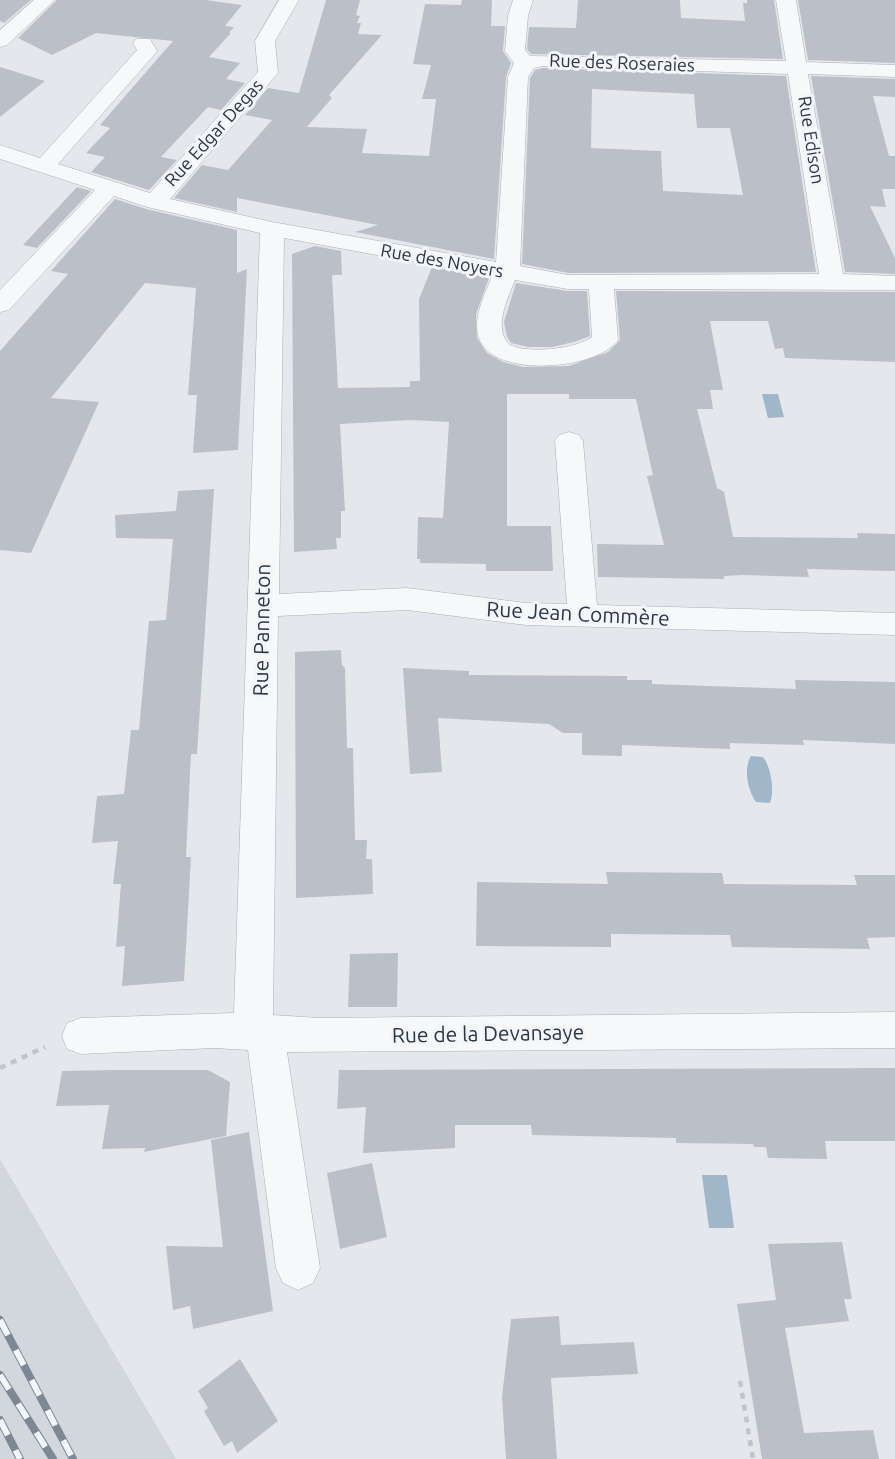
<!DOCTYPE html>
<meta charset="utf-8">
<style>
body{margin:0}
canvas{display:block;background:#e4e7eb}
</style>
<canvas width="895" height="1459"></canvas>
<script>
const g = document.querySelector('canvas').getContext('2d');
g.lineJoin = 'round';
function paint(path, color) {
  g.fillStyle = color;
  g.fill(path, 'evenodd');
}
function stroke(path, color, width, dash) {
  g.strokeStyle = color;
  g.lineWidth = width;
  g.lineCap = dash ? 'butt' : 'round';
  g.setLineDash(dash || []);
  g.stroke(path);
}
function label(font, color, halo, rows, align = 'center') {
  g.font = font + ' Ubuntu,sans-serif';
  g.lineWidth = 6;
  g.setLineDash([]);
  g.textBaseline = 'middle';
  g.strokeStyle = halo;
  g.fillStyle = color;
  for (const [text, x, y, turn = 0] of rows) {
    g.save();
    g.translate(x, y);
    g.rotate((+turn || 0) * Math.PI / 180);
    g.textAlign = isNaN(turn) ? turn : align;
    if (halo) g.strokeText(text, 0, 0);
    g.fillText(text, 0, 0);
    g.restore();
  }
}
paint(new Path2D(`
 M 0,1159 L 176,1459 L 0,1459 Z`), '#d2d6dd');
paint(new Path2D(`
 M 762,394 L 778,394 L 784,417 L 768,418 Z
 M 751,756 L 763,757 C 771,767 775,791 770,803 L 756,802 C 748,790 743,769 751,756 Z
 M 702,1175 L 727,1175 L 734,1228 L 709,1228 Z`), '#a0b6c9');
paint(new Path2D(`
 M 0,0 L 31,0 L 4,23 L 0,21 Z
 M 57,0 L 206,0 L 242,5 L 225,26 L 234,27 L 229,33 L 231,33 L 209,57 L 240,63 L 226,79 L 245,83 L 221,110 L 208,107 L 161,157 L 177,160 L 149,190 L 91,172 L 105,157 L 86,153 L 110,128 L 100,125 L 173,41 L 96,33 L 52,55 L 18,38 Z
 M 326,0 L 360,0 L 356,15 L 360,16 L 357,23 L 361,23 L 358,34 L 382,35 L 329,95 L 332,98 L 307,127 L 367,129 L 362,153 L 429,156 L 436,99 L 422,99 L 431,65 L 413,64 L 425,4 L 461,5 L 462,0 L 492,0 L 491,26 L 505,26 L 503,51 L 511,63 L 506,77 L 494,259 L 355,232 L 378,225 L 237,198 L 237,212 L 174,198 L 202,165 L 228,170 L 272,120 L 245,115 L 268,88 L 299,93 Z
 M 578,0 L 680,0 L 681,18 L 745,21 L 743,3 L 747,3 L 747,0 L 774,0 L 783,59 L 531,54 L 527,49 L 529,27 L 576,28 Z
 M 798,0 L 895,0 L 895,63 L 808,60 Z
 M 0,67 L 45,81 L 0,117 Z
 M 543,68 L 786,76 L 816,272 L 568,273 L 522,264 L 530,78 L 535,70 ZM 592,89 L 694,94 L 697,128 L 730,128 L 743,195 L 663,191 L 661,151 L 591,148 Z
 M 811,76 L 895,79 L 895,97 L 873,96 L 889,156 L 895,156 L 895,189 L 882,189 L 886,207 L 870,206 L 895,258 L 895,274 L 845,272 Z
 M 77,187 L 91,191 L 37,248 L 23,245 Z
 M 115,199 L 146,209 L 237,230 L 237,273 L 247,269 L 238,450 L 193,453 L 197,395 L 188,395 L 196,288 L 145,283 L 51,398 L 99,402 L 31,553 L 0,550 L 0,351 L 68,274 L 51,271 Z
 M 315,246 L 341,251 L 342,275 L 332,275 L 338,388 L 410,387 L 410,381 L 420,381 L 419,299 L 432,267 L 489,278 L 476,314 L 477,338 L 487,353 L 503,362 L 523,367 L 569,366 L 608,352 L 620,340 L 616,291 L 895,292 L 895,362 L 785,358 L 783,348 L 775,349 L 768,321 L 710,321 L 723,390 L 710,390 L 713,409 L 697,409 L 717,488 L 724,492 L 733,537 L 858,538 L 857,533 L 895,534 L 895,571 L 807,569 L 809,577 L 742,575 L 724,576 L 724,579 L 598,577 L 597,544 L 664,545 L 647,476 L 653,475 L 636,399 L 569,399 L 569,394 L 507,394 L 507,526 L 551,526 L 553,571 L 486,571 L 486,564 L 420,563 L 420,559 L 417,559 L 418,517 L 443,518 L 449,422 L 410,420 L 340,424 L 345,511 L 341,511 L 341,538 L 336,538 L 337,549 L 294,552 L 292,254 Z
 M 516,283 L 568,291 L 587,291 L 590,336 L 574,342 L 552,347 L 528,347 L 511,343 L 507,337 L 504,322 Z
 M 214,489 L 197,754 L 191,754 L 186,857 L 191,857 L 184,981 L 122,986 L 125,946 L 116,947 L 121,884 L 113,884 L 118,841 L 92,843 L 97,796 L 124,794 L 131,730 L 139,730 L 149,621 L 166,620 L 173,539 L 116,538 L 115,515 L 176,511 L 178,491 Z
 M 341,650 L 342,665 L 345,668 L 347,748 L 353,748 L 355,840 L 367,840 L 366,859 L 372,859 L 373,894 L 296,898 L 295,652 Z
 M 403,668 L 469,671 L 469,675 L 627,676 L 627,680 L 652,680 L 652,684 L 796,689 L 795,680 L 895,682 L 895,744 L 803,740 L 804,745 L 730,743 L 730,749 L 622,745 L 622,756 L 582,755 L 582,733 L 563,733 L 549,724 L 438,718 L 442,772 L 410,774 Z
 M 606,872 L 722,873 L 724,884 L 857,885 L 854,875 L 895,875 L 895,937 L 867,938 L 870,949 L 732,947 L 730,935 L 611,934 L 611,947 L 476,946 L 477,882 L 608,884 Z
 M 398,953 L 397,1007 L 348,1007 L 350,954 Z
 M 895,1068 L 895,1141 L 825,1141 L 827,1159 L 768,1158 L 766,1147 L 754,1147 L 753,1144 L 676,1143 L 676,1138 L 532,1135 L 531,1125 L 455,1125 L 455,1148 L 363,1153 L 366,1107 L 337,1109 L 339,1070 Z
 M 115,1070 L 208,1070 L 230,1082 L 226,1136 L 144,1152 L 145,1148 L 102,1149 L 109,1105 L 56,1106 L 62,1071 Z
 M 249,1132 L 273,1311 L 193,1329 L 190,1306 L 173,1310 L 166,1246 L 223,1247 L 211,1140 Z
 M 372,1163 L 387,1237 L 340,1249 L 327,1173 Z
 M 842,1242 L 852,1299 L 844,1299 L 849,1321 L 785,1328 L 804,1433 L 873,1430 L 879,1459 L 762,1459 L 737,1304 L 776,1300 L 768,1244 Z
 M 559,1316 L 561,1345 L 634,1342 L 638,1374 L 551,1378 L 557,1459 L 506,1459 L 502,1397 L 511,1319 Z
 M 240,1359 L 278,1421 L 237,1453 L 232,1441 L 224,1446 L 204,1411 L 208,1408 L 198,1391 Z`), '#bbc0c8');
const minor = new Path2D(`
 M 34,0 L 55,0 L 7,45 L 0,47 L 0,30 Z
 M 279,0 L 299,0 L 275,41 L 278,73 L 170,199 L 272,222 L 496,262 L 508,77 L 514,63 L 505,51 L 508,16 L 513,0 L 533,0 L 528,16 L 525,50 L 530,56 L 786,61 L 776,0 L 796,0 L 806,62 L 895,65 L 895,77 L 808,74 L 843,274 L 895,276 L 895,290 L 614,289 L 618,340 C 597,370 492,379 479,338 C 472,317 485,295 492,276 L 284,238 L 279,594 L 407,588 L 526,603 L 567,604 L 555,441 L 559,435 L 569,432 L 579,435 L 583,441 L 597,605 L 895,613 L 895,635 L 526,625 L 407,610 L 278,616 L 273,1015 L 319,1018 L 895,1012 L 895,1048 L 287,1052 L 320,1268 L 313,1283 L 298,1290 L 283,1283 L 276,1268 L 248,1050 L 214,1048 L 81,1054 L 67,1049 L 62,1036 L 67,1023 L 81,1018 L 234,1013 L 260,233 L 147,207 L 114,196 L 9,310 L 0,312 L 0,290 L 95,190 L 0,159 L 0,145 L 40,158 L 137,50 L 133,43 L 136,39 L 150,39 L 157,51 L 154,55 L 58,164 L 150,193 L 258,72 L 255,41 ZM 543,66 L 788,74 L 819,274 L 568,275 L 520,266 L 528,77 L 534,68 ZM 515,280 L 568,289 L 589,289 L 592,337 C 576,349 528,354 510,345 C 492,329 508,298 515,280 Z`);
stroke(minor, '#a9aeb5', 1);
stroke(new Path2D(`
 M 0,1068 L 45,1047
 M 740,1381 L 753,1459`), '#c1c5ca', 4.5, [6, 6]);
paint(minor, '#f6f8f9');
const rail = new Path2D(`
 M 0,1320 L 73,1459
 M 0,1375 L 53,1459
 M 0,1420 L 20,1459`);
stroke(rail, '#7e8794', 8);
stroke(rail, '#f3f6f8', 6, [17]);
label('18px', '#2c3543', '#f3f6f8', [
 ["Rue des Roseraies",622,63,2],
 ["Rue Edgar Degas",214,133,-48],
 ["Rue Edison",811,140,81],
 ["Rue des Noyers",442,261,10]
]);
label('21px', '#2c3543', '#f3f6f8', [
 ["Rue Jean Commère",578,614,3],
 ["Rue Panneton",262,630,-89],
 ["Rue de la Devansaye",488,1034,-1]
]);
</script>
